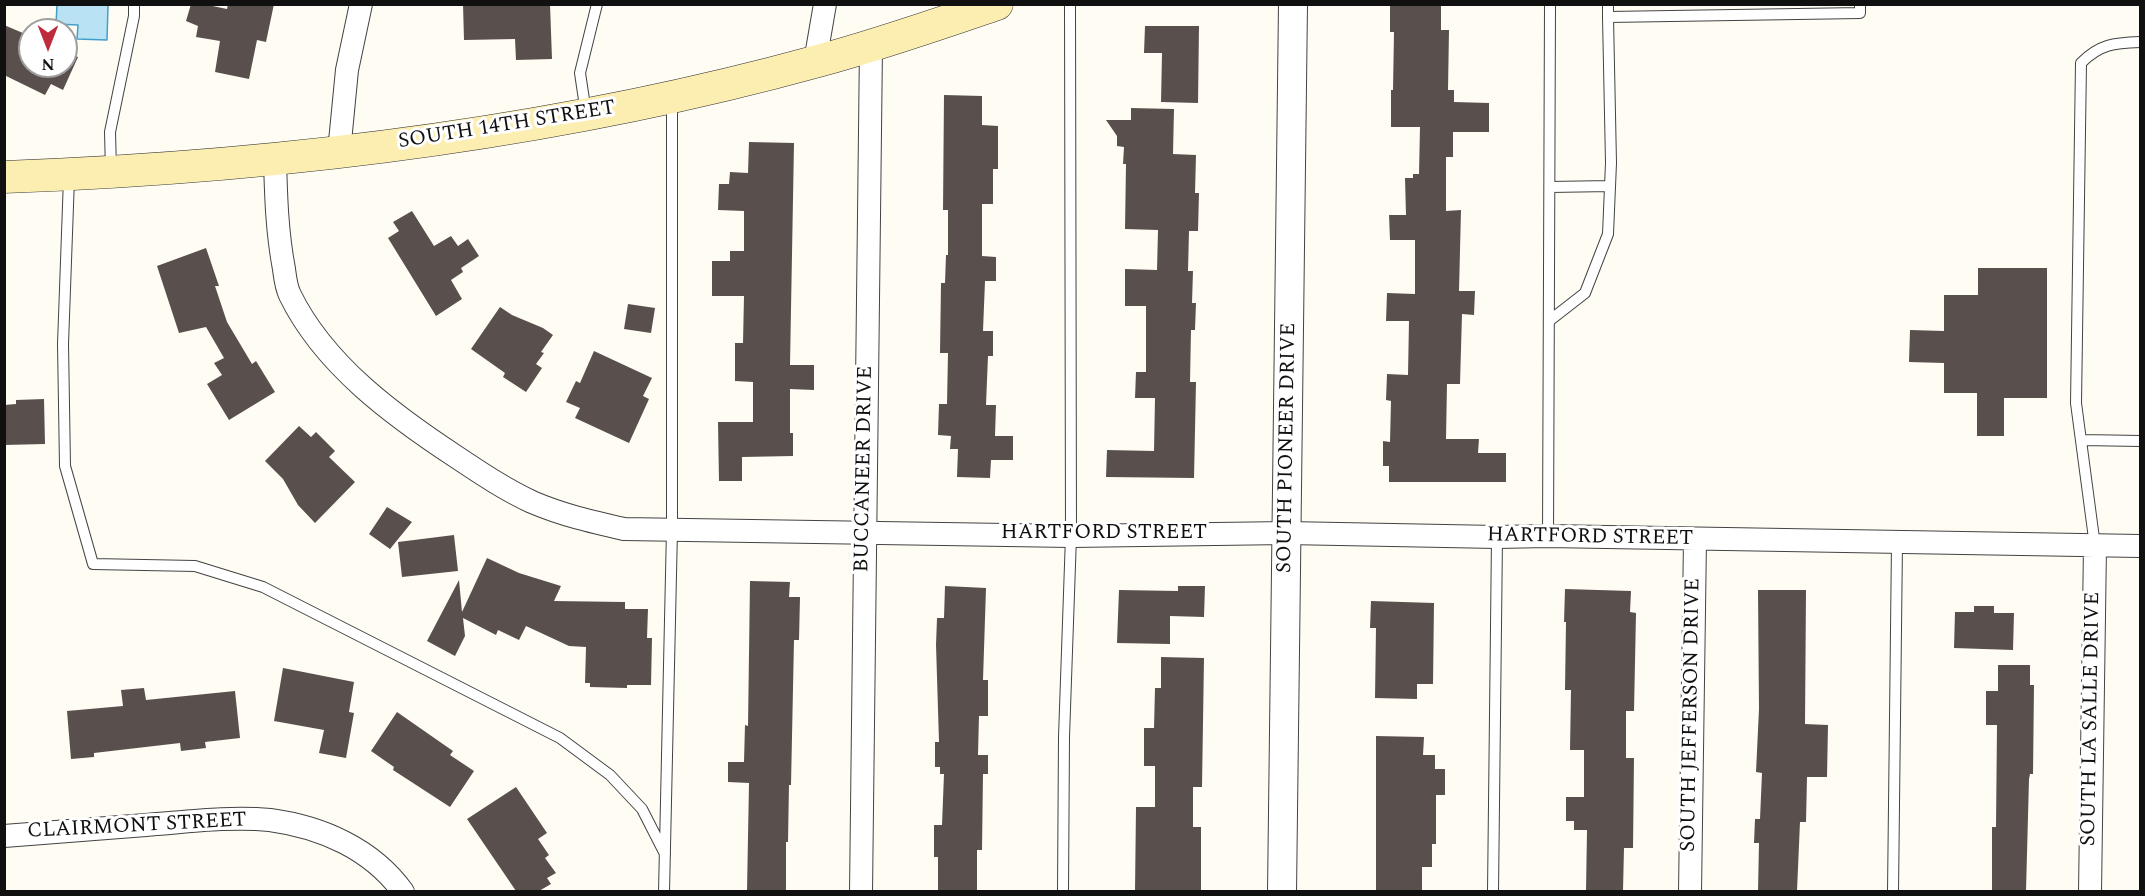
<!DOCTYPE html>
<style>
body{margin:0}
#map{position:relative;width:2145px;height:896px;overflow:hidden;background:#fffcf4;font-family:Spectral,serif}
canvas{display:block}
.frame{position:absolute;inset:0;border:6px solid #101010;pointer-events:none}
.north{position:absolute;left:18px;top:18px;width:60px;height:60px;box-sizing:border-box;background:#fff;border:2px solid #9f9f9f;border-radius:50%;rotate:180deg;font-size:16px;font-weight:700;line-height:24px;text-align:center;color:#101010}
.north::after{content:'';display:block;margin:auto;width:21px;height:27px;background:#be2b3d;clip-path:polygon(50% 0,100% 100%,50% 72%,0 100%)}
</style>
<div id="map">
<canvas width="2145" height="896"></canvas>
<div class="frame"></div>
<div class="north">N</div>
</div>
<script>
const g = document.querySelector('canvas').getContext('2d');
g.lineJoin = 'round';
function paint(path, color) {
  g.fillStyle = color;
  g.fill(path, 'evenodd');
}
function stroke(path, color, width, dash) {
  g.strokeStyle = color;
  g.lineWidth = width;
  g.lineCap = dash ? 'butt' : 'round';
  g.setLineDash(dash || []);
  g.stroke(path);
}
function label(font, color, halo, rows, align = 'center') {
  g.font = font + ' Spectral,serif';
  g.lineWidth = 6;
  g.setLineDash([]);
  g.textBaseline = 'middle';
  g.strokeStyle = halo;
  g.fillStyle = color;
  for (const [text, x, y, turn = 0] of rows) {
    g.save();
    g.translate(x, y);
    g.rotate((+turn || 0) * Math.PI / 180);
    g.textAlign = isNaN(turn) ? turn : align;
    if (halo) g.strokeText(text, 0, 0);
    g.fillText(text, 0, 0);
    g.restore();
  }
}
const water = new Path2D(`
 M 57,5 L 108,5 L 107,40 L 77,39 L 78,25 L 56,24 Z`);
paint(water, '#b9e3f5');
stroke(water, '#429fca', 1.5);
paint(new Path2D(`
 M 191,4 L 203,4 L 227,9 L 228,4 L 274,4 L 266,42 L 257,40 L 249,79 L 215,72 L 220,41 L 196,37 L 198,26 L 186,21 Z
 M 463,4 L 550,4 L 552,59 L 516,60 L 515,39 L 464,40 Z
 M 1390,4 L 1441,4 L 1441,30 L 1449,30 L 1448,90 L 1454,90 L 1454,102 L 1489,103 L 1489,132 L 1453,132 L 1453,157 L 1446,157 L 1446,211 L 1461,210 L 1459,291 L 1475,291 L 1474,315 L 1462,314 L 1460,384 L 1447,384 L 1446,439 L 1479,439 L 1478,453 L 1506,453 L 1506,482 L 1389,482 L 1389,466 L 1383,466 L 1383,441 L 1390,442 L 1391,401 L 1386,400 L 1387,374 L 1408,375 L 1409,321 L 1386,321 L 1387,293 L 1415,294 L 1415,240 L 1390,240 L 1389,215 L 1406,215 L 1405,178 L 1413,178 L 1413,174 L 1419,174 L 1420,127 L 1391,127 L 1391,90 L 1393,90 L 1394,32 L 1390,32 Z
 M 4,25 L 30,36 L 30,66 L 66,66 L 66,52 L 78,57 L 63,90 L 51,84 L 45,95 L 4,75 Z
 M 1145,26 L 1199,26 L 1198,103 L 1161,102 L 1162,53 L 1144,53 Z
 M 944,95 L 982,96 L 982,125 L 998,126 L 998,169 L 993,169 L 993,204 L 982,204 L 982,256 L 996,257 L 996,281 L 985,281 L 983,331 L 993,331 L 993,356 L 988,356 L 986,405 L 996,405 L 995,436 L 1013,436 L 1013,460 L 991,460 L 990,478 L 957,477 L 958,449 L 950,449 L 951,436 L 938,435 L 939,404 L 947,404 L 948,353 L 940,353 L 941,283 L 945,283 L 946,255 L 948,255 L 948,210 L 943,210 Z
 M 1131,108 L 1174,109 L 1173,154 L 1196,155 L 1195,193 L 1199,193 L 1198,231 L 1189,231 L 1188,271 L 1193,271 L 1192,303 L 1196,303 L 1195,330 L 1191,330 L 1190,382 L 1196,382 L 1194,478 L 1106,477 L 1107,450 L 1154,451 L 1155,398 L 1135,398 L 1136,372 L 1146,372 L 1146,306 L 1125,306 L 1125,269 L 1157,270 L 1158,230 L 1125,229 L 1126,164 L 1123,164 L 1124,147 L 1117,146 L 1117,136 L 1106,120 L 1131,120 Z
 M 749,142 L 794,143 L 790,365 L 814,365 L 814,390 L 790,389 L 790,433 L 793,433 L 793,456 L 742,457 L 742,481 L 719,481 L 718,422 L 753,422 L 753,382 L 735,381 L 735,343 L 743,343 L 744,296 L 712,296 L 712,261 L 730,261 L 730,251 L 744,251 L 744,211 L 718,210 L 719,184 L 729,184 L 730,172 L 748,173 Z
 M 412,211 L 434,246 L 451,236 L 458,246 L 468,239 L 479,256 L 461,268 L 463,272 L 451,280 L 462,299 L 436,316 L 388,238 L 399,231 L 393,222 Z
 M 206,248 L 219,286 L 215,286 L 227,322 L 252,364 L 256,361 L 275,392 L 229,420 L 207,384 L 222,375 L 214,363 L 224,358 L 206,327 L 179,333 L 157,266 Z
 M 1978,268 L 2047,268 L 2047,398 L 2004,398 L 2004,436 L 1977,436 L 1977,393 L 1944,393 L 1944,363 L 1909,362 L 1910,330 L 1944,331 L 1944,295 L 1978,295 Z
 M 628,304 L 655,308 L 651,333 L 624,329 Z
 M 500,307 L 512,315 L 543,328 L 553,335 L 541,352 L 544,353 L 536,364 L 542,368 L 526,392 L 503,377 L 505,373 L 471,349 Z
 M 594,351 L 652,378 L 643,396 L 649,399 L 629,443 L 575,418 L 580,408 L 566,402 L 576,381 L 580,383 Z
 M 44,399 L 45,444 L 4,445 L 4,405 L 16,404 L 16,400 Z
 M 299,426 L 311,437 L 316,432 L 335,451 L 329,457 L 355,482 L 315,523 L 298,505 L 283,479 L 265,461 Z
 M 387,507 L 412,522 L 390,549 L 369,534 Z
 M 454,535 L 458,571 L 402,577 L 398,542 Z
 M 487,558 L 519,573 L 561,586 L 554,601 L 625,602 L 625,609 L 648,609 L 647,638 L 652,638 L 651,685 L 627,685 L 627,688 L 590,687 L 590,683 L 585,683 L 586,647 L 569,646 L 526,626 L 519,640 L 498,630 L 496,635 L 463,618 L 465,636 L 455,656 L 427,641 L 459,580 L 462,612 Z
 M 750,581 L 790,582 L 789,597 L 800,597 L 799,640 L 794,640 L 791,785 L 789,785 L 788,842 L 786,842 L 786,891 L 747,891 L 749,783 L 728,782 L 728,762 L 744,762 L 745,725 L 748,726 Z
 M 945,586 L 986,588 L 983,680 L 988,680 L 988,716 L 979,716 L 978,755 L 988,755 L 988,774 L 983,774 L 982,850 L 977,850 L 977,891 L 938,891 L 938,857 L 934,857 L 934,825 L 942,825 L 944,774 L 940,774 L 940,767 L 935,767 L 935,742 L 939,742 L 936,645 L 937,618 L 944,618 Z
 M 1178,586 L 1205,586 L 1204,617 L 1170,616 L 1170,644 L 1117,643 L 1119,590 L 1178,591 Z
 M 1565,589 L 1631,591 L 1630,612 L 1636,613 L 1634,711 L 1626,711 L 1626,758 L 1634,758 L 1633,848 L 1624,848 L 1623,891 L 1586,891 L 1587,830 L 1574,830 L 1574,821 L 1566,821 L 1566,797 L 1584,797 L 1584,750 L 1570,750 L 1571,690 L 1565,690 L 1566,622 L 1564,622 Z
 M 1758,590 L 1806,590 L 1805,724 L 1828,725 L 1827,777 L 1807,777 L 1806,822 L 1800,822 L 1797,891 L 1758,891 L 1759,843 L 1754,843 L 1755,819 L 1760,819 L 1762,773 L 1756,772 L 1759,709 Z
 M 1371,601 L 1434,603 L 1433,684 L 1417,684 L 1417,699 L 1375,698 L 1376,628 L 1370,628 Z
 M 1974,606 L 1994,606 L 1994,613 L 2014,613 L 2013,650 L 1954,648 L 1955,612 L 1974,612 Z
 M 1161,657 L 1204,658 L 1202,787 L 1193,787 L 1193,827 L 1201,827 L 1201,891 L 1135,891 L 1136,807 L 1155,807 L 1155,766 L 1144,766 L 1144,728 L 1154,728 L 1155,688 L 1161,688 Z
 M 1998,665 L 2030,665 L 2030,685 L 2034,685 L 2033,774 L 2030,774 L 2029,779 L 2026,891 L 1992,891 L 1992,827 L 1996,827 L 1997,725 L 1986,725 L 1986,691 L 1998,691 Z
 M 283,668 L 354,682 L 349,712 L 354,713 L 346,758 L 319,753 L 324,730 L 274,721 Z
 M 144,688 L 146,700 L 235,691 L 240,738 L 205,742 L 206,748 L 181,751 L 180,743 L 94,753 L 94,757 L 71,759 L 67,711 L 123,706 L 121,690 Z
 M 397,712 L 453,751 L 450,755 L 474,771 L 450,807 L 393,770 L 394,767 L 371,751 Z
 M 1376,736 L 1424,737 L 1423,755 L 1435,755 L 1435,769 L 1445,769 L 1445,795 L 1436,795 L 1436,844 L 1432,844 L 1432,867 L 1422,867 L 1422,891 L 1376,891 Z
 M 516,787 L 547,833 L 538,839 L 549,855 L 545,858 L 556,873 L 547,878 L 551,884 L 539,891 L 516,891 L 467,819 Z`), '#59504d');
const service = new Path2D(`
 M 1608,4 L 1608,17 L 1860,13 L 1860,4
 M 586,113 L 580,73 L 597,4
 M 111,170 L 110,132 L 134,16 L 134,4
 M 69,178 L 63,344 L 65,466 L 93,564 L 195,566 L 263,587 L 560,738 L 610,775 L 642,809 L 665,854
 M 1550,187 L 1610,186
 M 1549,321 L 1585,293 L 1608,234 L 1611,163 L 1608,17
 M 2082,440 L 2140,441
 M 1548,536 L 1550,4
 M 2095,546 L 2076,403 L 2081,63 C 2100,44 2114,43 2140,42
 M 664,892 L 672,529 L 672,100
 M 1063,892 L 1064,737 L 1071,536 L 1070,4
 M 1493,892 L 1497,537
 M 1893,892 L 1897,542`);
const minor = new Path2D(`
 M 815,62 L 825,4
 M 339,152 L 347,70 L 361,4
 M 275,160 C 276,197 277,232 284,269 C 285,277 286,287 290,295 C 324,365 394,416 458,458 C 482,474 506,490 532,502 C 562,515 593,522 624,529 L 1071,536 L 1287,533 L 1497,537 L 1548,536 L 2140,546
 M 4,836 C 52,832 99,829 146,825 C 186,822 230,816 270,820 C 322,827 372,849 403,892
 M 861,892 L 871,46
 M 1690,892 L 1695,539
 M 2090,892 L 2095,546`);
const tertiary = new Path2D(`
 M 1282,892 L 1293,4`);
const secondary = new Path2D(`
 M 4,177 C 279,167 553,134 818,61 C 878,45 938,24 997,4`);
stroke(service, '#434343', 12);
stroke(minor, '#434343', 24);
stroke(tertiary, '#434343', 30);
stroke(secondary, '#323232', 33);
stroke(service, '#fff', 10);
stroke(minor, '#fff', 22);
stroke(tertiary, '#fff', 28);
stroke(secondary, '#fceeb1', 32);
label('21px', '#101010', '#fff', [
 ["SOUTH 14TH STREET",507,126,-9],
 ["SOUTH PIONEER DRIVE",1288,448,-89],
 ["BUCCANEER DRIVE",865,469,-89],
 ["HARTFORD STREET",1104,534],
 ["HARTFORD STREET",1590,538,1],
 ["SOUTH JEFFERSON DRIVE",1692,715,-89],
 ["SOUTH LA SALLE DRIVE",2092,719,-89],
 ["CLAIRMONT STREET",137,827,-3]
]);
</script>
